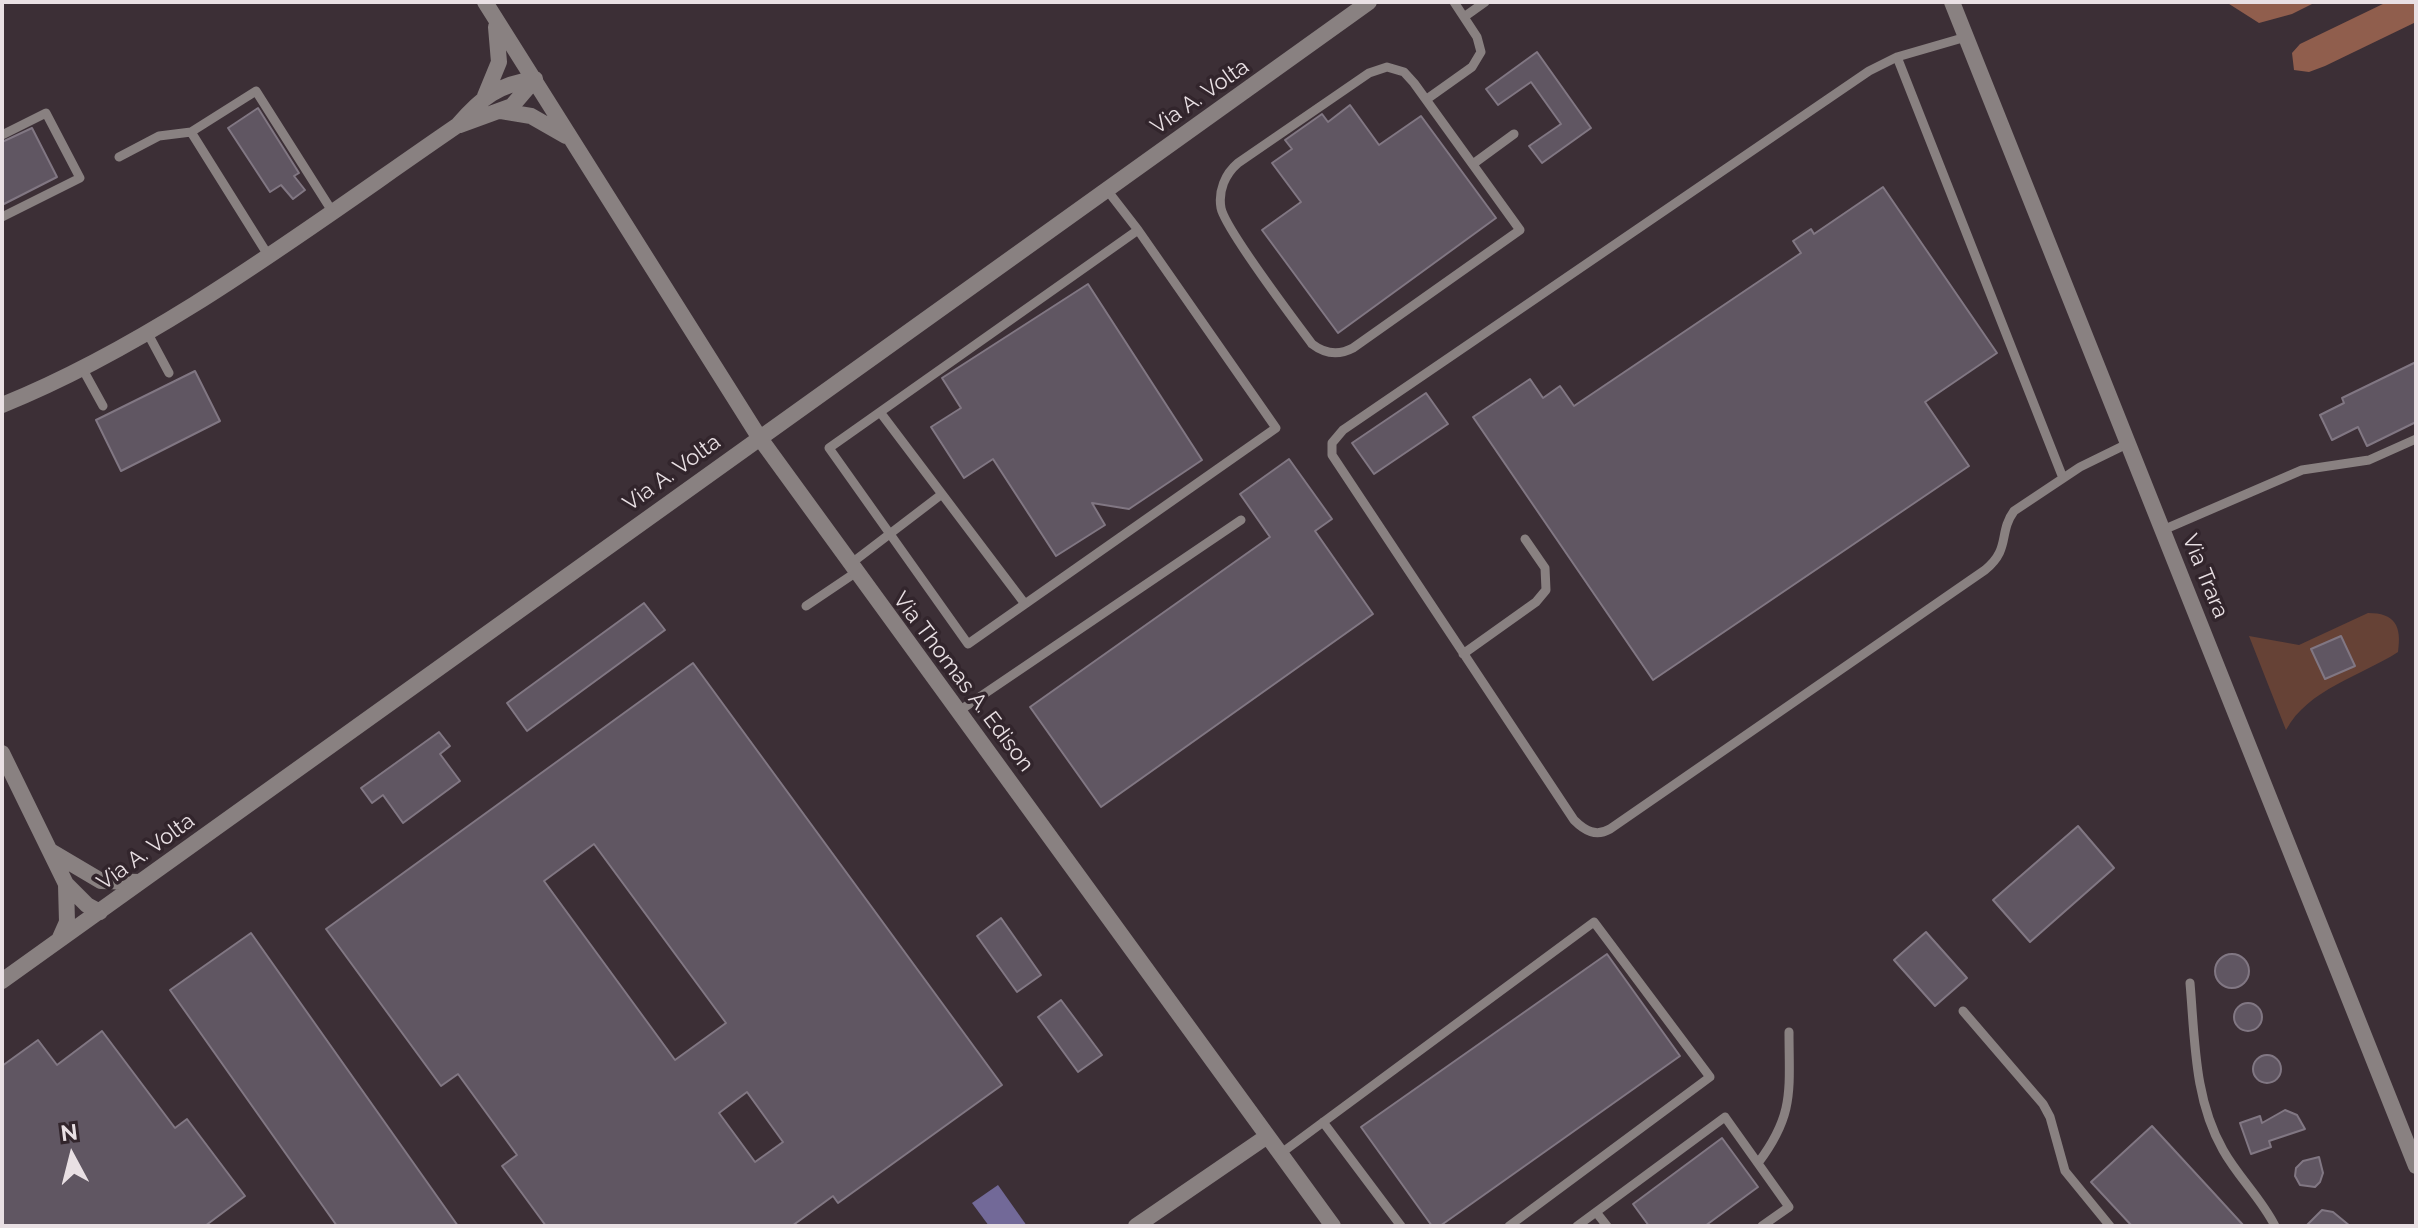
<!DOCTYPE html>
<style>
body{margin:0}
#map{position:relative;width:2418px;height:1228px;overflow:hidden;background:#3c2f36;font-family:Raleway,sans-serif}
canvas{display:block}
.frame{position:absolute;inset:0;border:4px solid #e9e0e4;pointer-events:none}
.north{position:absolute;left:32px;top:1116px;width:80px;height:80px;-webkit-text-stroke:6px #32252c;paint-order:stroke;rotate:353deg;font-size:22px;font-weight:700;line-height:32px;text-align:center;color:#e9e0e4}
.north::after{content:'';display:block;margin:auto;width:28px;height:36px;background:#e9e0e4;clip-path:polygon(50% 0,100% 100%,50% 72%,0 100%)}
</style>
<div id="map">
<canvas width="2418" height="1228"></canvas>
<div class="frame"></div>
<div class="north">N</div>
</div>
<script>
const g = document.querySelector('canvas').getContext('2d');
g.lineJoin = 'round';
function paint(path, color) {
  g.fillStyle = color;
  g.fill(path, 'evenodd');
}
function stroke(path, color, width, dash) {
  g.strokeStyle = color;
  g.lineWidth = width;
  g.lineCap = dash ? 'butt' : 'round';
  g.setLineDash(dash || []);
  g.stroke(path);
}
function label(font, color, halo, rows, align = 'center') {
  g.font = font + ' Raleway,sans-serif';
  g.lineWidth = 7;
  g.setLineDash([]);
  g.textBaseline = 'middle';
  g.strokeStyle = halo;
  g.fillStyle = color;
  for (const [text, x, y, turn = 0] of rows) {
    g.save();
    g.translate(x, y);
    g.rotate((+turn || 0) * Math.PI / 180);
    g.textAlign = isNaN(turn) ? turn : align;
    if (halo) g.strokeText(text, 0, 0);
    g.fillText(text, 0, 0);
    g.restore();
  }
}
paint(new Path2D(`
 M 2368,613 C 2395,613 2402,626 2398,652 C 2361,676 2308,689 2286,730 L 2249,636 L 2299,645 Z`), '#664236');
paint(new Path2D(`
 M 2226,2 L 2316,2 L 2292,14 L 2259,23 Z
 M 2387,2 L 2416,2 L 2416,22 L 2325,66 L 2309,72 L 2294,70 L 2292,53 L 2300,44 Z`), '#905e4d');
paint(new Path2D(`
 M 998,1185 L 1027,1226 L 989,1226 L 972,1203 Z`), '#726998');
const building = new Path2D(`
 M 1537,52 L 1591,128 L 1542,163 L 1529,146 L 1561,124 L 1531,82 L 1498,105 L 1486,89 Z
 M 1350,105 L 1379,145 L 1421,116 L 1496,218 L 1338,333 L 1262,230 L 1301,202 L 1272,163 L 1292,149 L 1285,140 L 1322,114 L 1328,122 Z
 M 258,108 L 299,173 L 294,176 L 305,190 L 293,199 L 281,185 L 270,192 L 228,128 Z
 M 32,128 L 57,177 L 2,205 L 2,142 Z
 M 1883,187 L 1997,353 L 1925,402 L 1969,466 L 1653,680 L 1473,417 L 1530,379 L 1543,398 L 1560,386 L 1574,406 L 1801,253 L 1793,241 L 1811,229 L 1814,234 Z
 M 1088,284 L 1202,460 L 1129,509 L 1092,503 L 1105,525 L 1056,556 L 993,459 L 964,478 L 931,427 L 961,408 L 942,378 Z
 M 2416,362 L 2416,422 L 2367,446 L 2358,427 L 2332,440 L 2320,415 L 2344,403 L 2342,398 Z
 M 195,371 L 220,421 L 121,471 L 96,420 Z
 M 1426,393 L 1448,424 L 1374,474 L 1352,443 Z
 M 1289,459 L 1332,519 L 1315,531 L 1373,614 L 1101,807 L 1030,707 L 1270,537 L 1240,494 Z
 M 644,603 L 665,630 L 527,731 L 507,703 Z
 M 2341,636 L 2355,666 L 2325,679 L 2311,649 Z
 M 693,663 L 1002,1085 L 838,1203 L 833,1196 L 792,1226 L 546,1226 L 502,1166 L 517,1155 L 458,1074 L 441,1086 L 326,929 ZM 594,844 L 726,1023 L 675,1060 L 544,881 ZM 747,1092 L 783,1142 L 755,1162 L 719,1113 Z
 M 439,732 L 450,746 L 440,754 L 460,781 L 403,823 L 383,795 L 372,803 L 361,788 Z
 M 2078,826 L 2114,868 L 2030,942 L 1993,900 Z
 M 1001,918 L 1041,975 L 1017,992 L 977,936 Z
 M 1926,932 L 1967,978 L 1935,1006 L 1894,960 Z
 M 251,933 L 458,1226 L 337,1226 L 170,990 Z
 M2215 971a17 17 0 1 1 34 0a17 17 0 1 1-34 0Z
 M 1607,954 L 1680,1056 L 1440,1226 L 1432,1226 L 1361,1127 Z
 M 1061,1000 L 1102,1055 L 1078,1072 L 1038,1017 Z
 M2234 1017a14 14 0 1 1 28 0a14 14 0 1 1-28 0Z
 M 102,1031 L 175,1128 L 187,1119 L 245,1196 L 205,1226 L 2,1226 L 2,1066 L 38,1040 L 57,1065 Z
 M2253 1069a14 14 0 1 1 28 0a14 14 0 1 1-28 0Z
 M 2285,1110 L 2297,1115 L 2305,1129 L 2269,1141 L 2271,1147 L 2251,1154 L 2240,1123 L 2260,1116 L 2262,1123 Z
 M 2152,1126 L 2211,1190 L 2244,1226 L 2132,1226 L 2091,1182 Z
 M 1722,1138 L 1758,1187 L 1705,1226 L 1649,1226 L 1633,1204 Z
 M 2319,1157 L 2323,1173 L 2320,1182 L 2315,1187 L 2300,1185 L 2295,1176 L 2296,1168 L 2303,1161 Z
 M 2322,1210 L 2333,1212 L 2350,1226 L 2306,1226 Z`);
paint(building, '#605662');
stroke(building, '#817783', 2);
stroke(new Path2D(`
 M 1464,17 L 1485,2
 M 1966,37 L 1897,57 L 1869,71 L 1343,430 L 1332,443 L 1332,455 L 1574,820 C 1585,831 1596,837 1610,829 L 1985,570 C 2011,549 1998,533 2014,511 L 2080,467 L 2129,443
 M 1897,57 L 2063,478
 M 1387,67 L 1404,72 L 1414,83 L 1520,230 L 1353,348 C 1338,356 1325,354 1312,344 C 1295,321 1225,229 1221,208 C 1218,191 1225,174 1238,163 L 1369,73 Z
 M 1427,99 L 1472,67 L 1481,52 L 1477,37 L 1454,2
 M 2,135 L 46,113 L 80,178 L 2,217
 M 119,157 L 159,136 L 191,132
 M 1473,164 L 1514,134
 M 1107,190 L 1138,230 L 1276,428 L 968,644 L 829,448 L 1138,230
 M 268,255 L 191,132 L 256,91 L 332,211
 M 147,332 L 169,373
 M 81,366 L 103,406
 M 880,412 L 1025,604
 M 2163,530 L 2302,470 L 2369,460 L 2416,439
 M 849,565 L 942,494
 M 806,606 L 855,573
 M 1463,654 L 1536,602 L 1546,590 L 1545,568 L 1525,539
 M 959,711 L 1241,520
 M 2190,983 C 2195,1040 2194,1099 2223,1150 C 2238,1177 2261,1198 2275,1226
 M 1963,1011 L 2043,1104 L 2050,1117 L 2065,1171 L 2110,1226
 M 1323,1122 L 1401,1226
 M 1280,1154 L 1594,922 L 1710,1077 L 1509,1226
 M 1758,1163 C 1795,1114 1789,1090 1789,1032
 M 1596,1212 L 1607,1226
 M 1577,1226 L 1725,1117 L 1789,1207 L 1762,1226`), '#898181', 9);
stroke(new Path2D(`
 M 485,2 L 759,437 L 1333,1226
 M 1952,2 L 2416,1166
 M 485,96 L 499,62 L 496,27
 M 501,111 L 531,116 L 566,136
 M 460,125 L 512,106 L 535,79
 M 2,405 C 161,341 316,222 458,125 C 481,98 499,84 535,79
 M 2,753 L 66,884 L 87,905 L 100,912
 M 52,852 L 101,881 L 140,882
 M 59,940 L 67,922 L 66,885
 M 2,981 L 1369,2
 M 1136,1226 L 1266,1137`), '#898181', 16);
label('22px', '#e9e0e4', '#32252c', [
 ["Via A. Volta",1200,97,-35],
 ["Via A. Volta",672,473,-36],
 ["Via Trara",2205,576,68],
 ["Via Thomas A. Edison",963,682,53],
 ["Via A. Volta",146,852,-36]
]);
</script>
